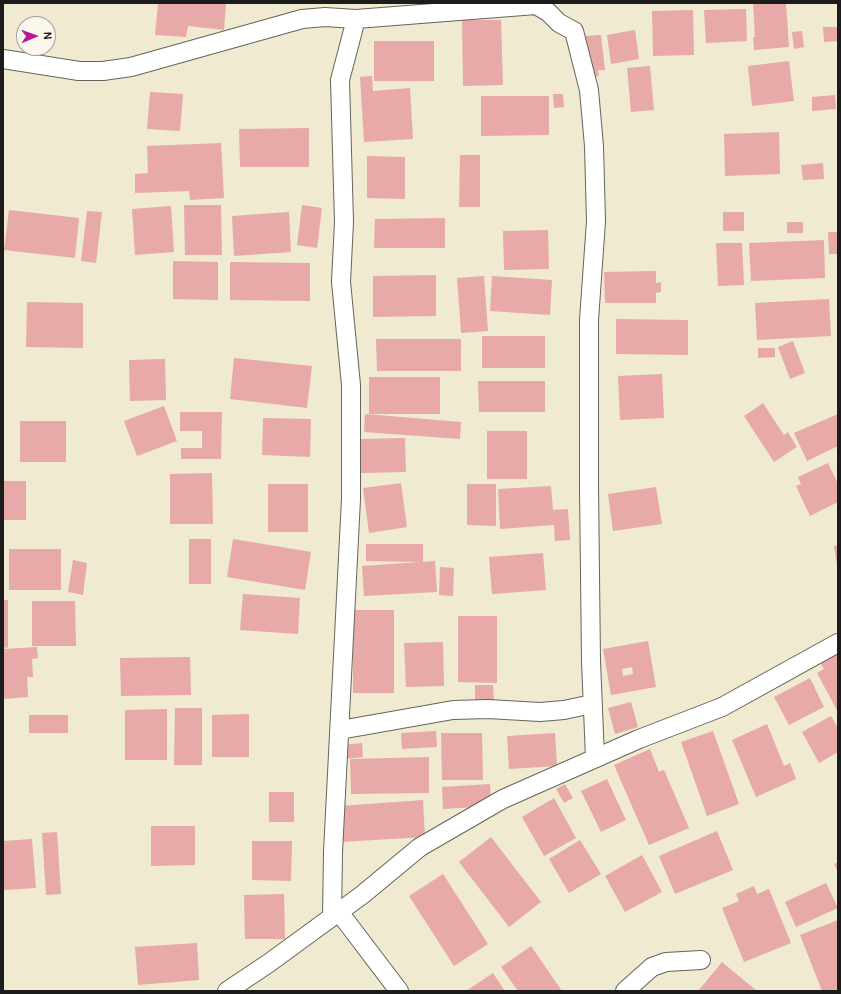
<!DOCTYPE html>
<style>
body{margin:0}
#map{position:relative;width:841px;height:994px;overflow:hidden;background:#efead0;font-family:Pangolin,sans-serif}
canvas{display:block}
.frame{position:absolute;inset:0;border:4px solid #1c1c1c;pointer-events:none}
.north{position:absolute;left:16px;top:16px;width:40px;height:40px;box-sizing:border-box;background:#fbf7ec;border:1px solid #a29f99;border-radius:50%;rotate:88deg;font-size:11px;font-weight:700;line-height:16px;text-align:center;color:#1c1c1c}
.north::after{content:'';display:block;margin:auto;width:14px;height:18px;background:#b5179e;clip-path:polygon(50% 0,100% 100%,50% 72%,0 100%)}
</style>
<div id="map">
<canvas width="841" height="994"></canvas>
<div class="frame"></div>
<div class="north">N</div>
</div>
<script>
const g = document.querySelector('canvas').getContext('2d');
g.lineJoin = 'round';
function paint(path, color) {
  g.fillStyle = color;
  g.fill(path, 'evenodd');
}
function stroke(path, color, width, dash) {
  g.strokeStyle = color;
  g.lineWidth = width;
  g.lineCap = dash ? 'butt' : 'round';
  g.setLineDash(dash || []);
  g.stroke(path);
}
paint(new Path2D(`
 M 158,3 L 226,3 L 224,30 L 188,26 L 186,37 L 155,35 Z
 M 753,3 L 786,3 L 789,47 L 754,50 L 753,37 L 755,37 Z
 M 746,9 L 747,41 L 706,43 L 704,10 Z
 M 693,10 L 694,55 L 653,56 L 652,11 Z
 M 462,20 L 501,20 L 503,85 L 463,86 Z
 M 823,27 L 838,27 L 838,41 L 824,42 Z
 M 635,30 L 639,59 L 611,64 L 607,35 Z
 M 802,31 L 804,47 L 794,49 L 792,32 Z
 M 601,35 L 605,70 L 598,70 L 599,76 L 589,77 L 585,36 Z
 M 374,41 L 434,41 L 434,81 L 374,81 Z
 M 789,61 L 794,101 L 752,106 L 748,66 Z
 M 650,66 L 654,110 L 631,112 L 627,68 Z
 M 372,76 L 373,91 L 410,88 L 413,139 L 364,142 L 360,77 Z
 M 150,92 L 183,94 L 180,131 L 147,129 Z
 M 553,94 L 563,94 L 564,107 L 554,108 Z
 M 835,95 L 836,109 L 812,111 L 812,97 Z
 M 481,96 L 549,96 L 549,135 L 481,136 Z
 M 309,128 L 309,167 L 240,167 L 239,129 Z
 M 779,132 L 780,174 L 725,176 L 724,134 Z
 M 221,143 L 224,198 L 190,200 L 189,191 L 135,193 L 135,174 L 148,173 L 147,146 Z
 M 460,155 L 480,155 L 480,207 L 459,207 Z
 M 367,156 L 405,157 L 405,199 L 367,198 Z
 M 823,163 L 824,179 L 803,180 L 801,165 Z
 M 184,205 L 221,205 L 222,255 L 185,255 Z
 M 302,205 L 322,208 L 317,248 L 297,245 Z
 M 171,206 L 174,252 L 135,255 L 132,209 Z
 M 9,210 L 79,218 L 75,258 L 4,250 Z
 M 87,211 L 102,212 L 96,263 L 81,261 Z
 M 289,212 L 291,252 L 234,256 L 232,216 Z
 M 723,212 L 744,212 L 744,231 L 723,231 Z
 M 445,218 L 445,248 L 374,248 L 375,219 Z
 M 787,222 L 803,222 L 803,233 L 787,233 Z
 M 548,230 L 549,269 L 504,270 L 503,231 Z
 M 828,232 L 838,232 L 838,254 L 829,254 Z
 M 824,240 L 825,278 L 751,281 L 749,243 Z
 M 716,243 L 742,243 L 744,285 L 718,286 Z
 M 173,261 L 218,262 L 218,300 L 173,299 Z
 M 230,262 L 310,263 L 310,301 L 230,300 Z
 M 656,271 L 656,283 L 661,282 L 661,292 L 656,293 L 656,303 L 605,303 L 604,272 Z
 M 436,275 L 436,316 L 373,317 L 373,276 Z
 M 484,276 L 488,331 L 461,333 L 457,278 Z
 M 492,276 L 552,280 L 550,315 L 490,311 Z
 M 829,299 L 831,336 L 757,340 L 755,303 Z
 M 27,302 L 83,303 L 83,348 L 26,347 Z
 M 616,319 L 688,320 L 688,355 L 616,354 Z
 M 482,336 L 545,336 L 545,368 L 482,368 Z
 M 376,339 L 461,339 L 461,371 L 377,371 Z
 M 793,341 L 805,373 L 790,379 L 778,347 Z
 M 758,348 L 775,348 L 775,357 L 758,358 Z
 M 234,358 L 312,366 L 307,408 L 230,399 Z
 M 165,359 L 166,400 L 130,401 L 129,360 Z
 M 662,374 L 664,418 L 620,420 L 618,376 Z
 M 369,377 L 440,377 L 440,414 L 369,414 Z
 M 478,381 L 545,381 L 545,412 L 479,412 Z
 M 763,403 L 784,435 L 788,432 L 797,447 L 774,462 L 744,416 Z
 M 164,406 L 177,441 L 137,456 L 124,421 Z
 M 180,412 L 222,412 L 221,459 L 181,459 L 181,448 L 202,448 L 202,431 L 180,431 Z
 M 365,414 L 461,422 L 460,439 L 364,432 Z
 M 838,414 L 838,446 L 807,461 L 794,433 Z
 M 263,418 L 311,419 L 310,457 L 262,455 Z
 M 20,421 L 66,421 L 66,462 L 20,462 Z
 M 487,431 L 527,431 L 527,479 L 487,479 Z
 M 405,438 L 406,472 L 361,473 L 361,439 Z
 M 828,463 L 838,484 L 838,502 L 810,516 L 796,486 L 801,484 L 798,477 Z
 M 212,473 L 213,524 L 170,524 L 170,474 Z
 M 3,481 L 26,481 L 26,520 L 3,520 Z
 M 401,483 L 407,527 L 369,533 L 363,488 Z
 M 268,484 L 308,484 L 308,532 L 268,532 Z
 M 467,484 L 496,484 L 496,526 L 467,525 Z
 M 551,486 L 553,510 L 568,509 L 570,540 L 555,541 L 554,525 L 500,529 L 498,489 Z
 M 656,487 L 662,524 L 613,531 L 608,494 Z
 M 189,539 L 211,539 L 211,584 L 189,584 Z
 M 233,539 L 311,552 L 305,590 L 227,577 Z
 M 366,544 L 423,544 L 423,562 L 366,561 Z
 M 838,545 L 838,566 L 837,566 L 834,546 Z
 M 9,549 L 61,549 L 61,590 L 9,590 Z
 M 543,553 L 546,590 L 492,594 L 489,557 Z
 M 73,560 L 87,563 L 83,595 L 68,592 Z
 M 435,561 L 437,592 L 364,596 L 362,566 Z
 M 440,567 L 454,568 L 453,596 L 439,595 Z
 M 243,594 L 300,598 L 298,634 L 240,630 Z
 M 3,600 L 8,600 L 8,648 L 3,647 Z
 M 32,601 L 75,601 L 76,646 L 32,646 Z
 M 353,610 L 394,610 L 394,693 L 353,693 Z
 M 458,616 L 497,616 L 497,683 L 458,682 Z
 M 648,641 L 656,687 L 611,695 L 603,649 ZM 632,667 L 633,674 L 623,676 L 622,669 Z
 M 443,642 L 444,686 L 406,687 L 404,643 Z
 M 37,647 L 38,658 L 32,659 L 33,677 L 27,677 L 28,697 L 3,699 L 3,649 Z
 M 835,651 L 838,658 L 838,712 L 817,673 L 824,669 L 819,660 Z
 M 190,657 L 191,695 L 121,696 L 120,658 Z
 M 810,678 L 824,707 L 789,725 L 774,697 Z
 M 475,685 L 493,685 L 494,702 L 475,702 Z
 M 631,702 L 638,727 L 615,734 L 608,708 Z
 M 175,708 L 202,708 L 202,765 L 174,765 Z
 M 167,709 L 167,760 L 125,760 L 125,710 Z
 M 249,714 L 249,757 L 212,757 L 212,715 Z
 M 29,715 L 68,715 L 68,733 L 29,733 Z
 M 831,716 L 838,728 L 838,752 L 819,763 L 802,732 Z
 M 767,724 L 784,766 L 790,763 L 796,779 L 756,797 L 732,740 Z
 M 436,731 L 437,747 L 402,749 L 401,733 Z
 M 713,731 L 739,804 L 707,816 L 681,742 Z
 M 441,733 L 482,733 L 483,780 L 442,780 Z
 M 555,733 L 557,766 L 509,769 L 507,736 Z
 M 362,743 L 363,757 L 344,759 L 342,745 Z
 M 650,749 L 659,772 L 664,770 L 689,828 L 649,845 L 614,765 Z
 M 429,757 L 429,793 L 351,794 L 350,759 Z
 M 607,779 L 626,820 L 601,832 L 581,791 Z
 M 490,784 L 491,806 L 443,809 L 442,787 Z
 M 565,784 L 573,798 L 564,803 L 556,789 Z
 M 269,792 L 294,792 L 294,822 L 269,822 Z
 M 554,798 L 576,838 L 544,856 L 522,817 Z
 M 423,800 L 425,837 L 341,842 L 339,806 Z
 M 151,826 L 195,826 L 195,865 L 151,866 Z
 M 717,831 L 733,870 L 675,894 L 659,856 Z
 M 57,832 L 61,894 L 46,895 L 42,833 Z
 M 491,837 L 541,902 L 509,927 L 459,862 Z
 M 32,839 L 36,888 L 3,890 L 3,841 Z
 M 580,840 L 601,874 L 569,893 L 549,859 Z
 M 252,841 L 292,841 L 291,881 L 252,880 Z
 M 642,855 L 662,892 L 625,912 L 605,876 Z
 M 838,862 L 838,872 L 834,864 Z
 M 443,874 L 488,944 L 454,966 L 409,896 Z
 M 826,883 L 838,908 L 796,927 L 785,902 Z
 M 754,886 L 757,894 L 769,889 L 791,943 L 744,962 L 722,908 L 739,901 L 736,894 Z
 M 284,894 L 285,939 L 245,939 L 244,895 Z
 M 838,920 L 838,989 L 832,991 L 822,991 L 800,935 Z
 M 197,943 L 199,980 L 138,985 L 135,947 Z
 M 531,946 L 562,991 L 518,991 L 501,967 Z
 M 722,962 L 757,991 L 700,991 L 699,990 Z
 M 493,973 L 505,991 L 466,991 Z`), '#e7aaa8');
const street = new Path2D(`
 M 3,59 L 79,71 L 103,71 L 131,67 L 302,19 L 325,17 L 356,19 L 536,5 L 548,12 L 559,23 L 574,31 L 589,90 L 594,146 L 596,221 L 589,320 L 589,487 L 591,661 L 595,758
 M 340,730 L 453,710 L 488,709 L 540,712 L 564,710 L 592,704
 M 339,912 L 399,991
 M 332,917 L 333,852 L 351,499 L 351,385 L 341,282 L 344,222 L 340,80 L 356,19
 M 227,991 L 269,963 L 362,895 L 420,847 L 503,799 L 639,739 L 722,707 L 838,643
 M 625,991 L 652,967 L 666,962 L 701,960`);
stroke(street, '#66645b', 20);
stroke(street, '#fff', 18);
</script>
